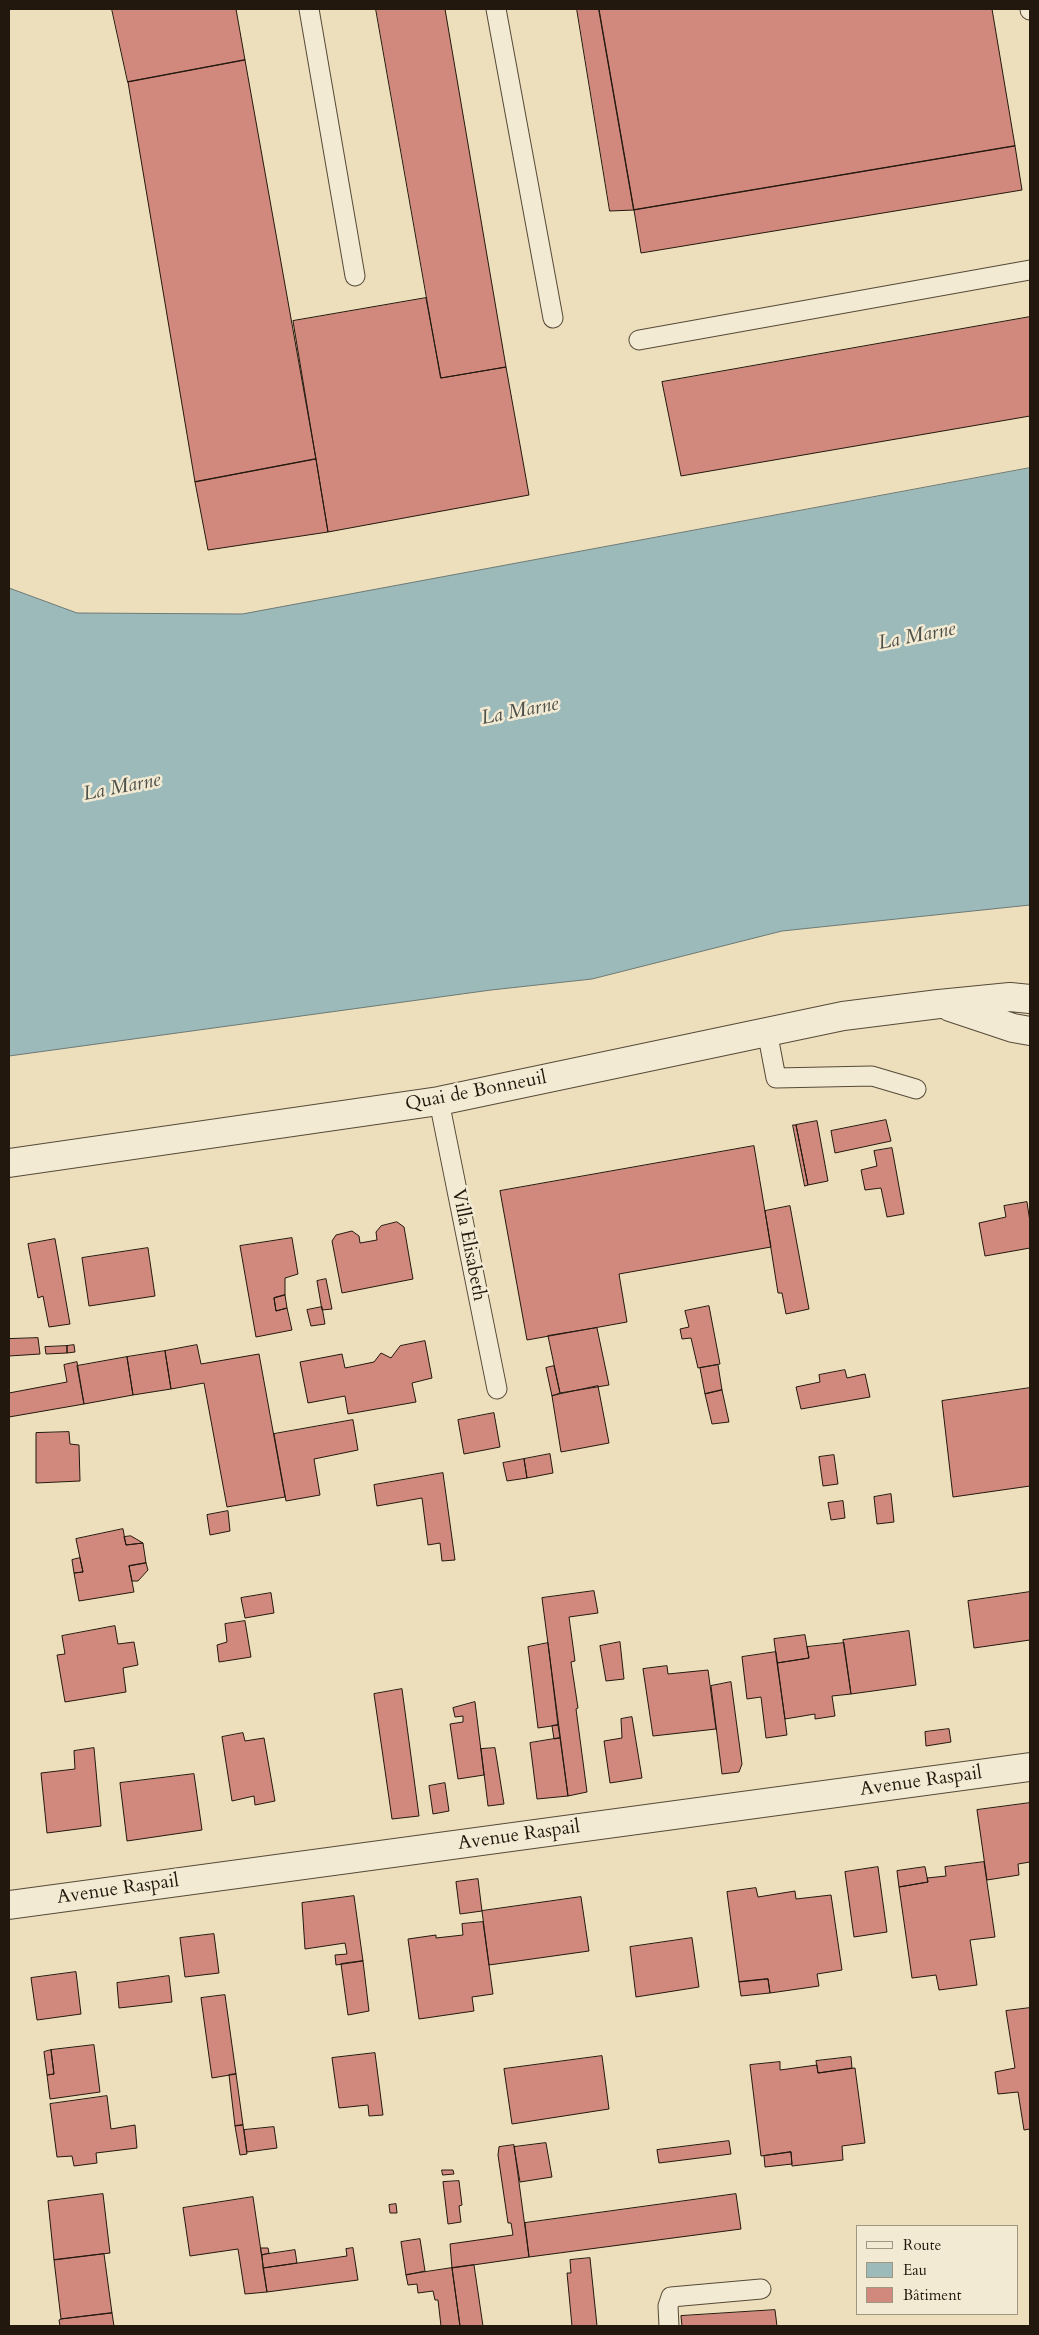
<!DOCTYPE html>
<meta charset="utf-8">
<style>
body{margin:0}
#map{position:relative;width:1039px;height:2335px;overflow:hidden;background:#eddfbc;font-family:Cardo,serif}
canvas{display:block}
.frame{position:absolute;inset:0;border:10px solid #23180d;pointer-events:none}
.legend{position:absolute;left:856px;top:2225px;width:162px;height:90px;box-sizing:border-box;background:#f3ead3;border:1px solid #a09684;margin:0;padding:6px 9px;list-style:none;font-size:15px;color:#23180d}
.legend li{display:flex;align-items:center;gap:10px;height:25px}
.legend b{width:25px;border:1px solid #a09684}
</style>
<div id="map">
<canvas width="1039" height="2335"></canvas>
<div class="frame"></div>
<ul class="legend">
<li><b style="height:6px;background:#f3ead3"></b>Route</li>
<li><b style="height:14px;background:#9dbabb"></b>Eau</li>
<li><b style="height:14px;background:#d1897e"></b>Bâtiment</li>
</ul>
</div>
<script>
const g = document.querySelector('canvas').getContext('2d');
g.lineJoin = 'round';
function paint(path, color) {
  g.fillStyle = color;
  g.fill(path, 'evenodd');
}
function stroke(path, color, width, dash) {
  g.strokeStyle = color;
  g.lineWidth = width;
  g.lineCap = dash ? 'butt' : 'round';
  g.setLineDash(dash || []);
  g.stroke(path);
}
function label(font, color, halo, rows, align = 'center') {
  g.font = font + ' Cardo,serif';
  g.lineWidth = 5;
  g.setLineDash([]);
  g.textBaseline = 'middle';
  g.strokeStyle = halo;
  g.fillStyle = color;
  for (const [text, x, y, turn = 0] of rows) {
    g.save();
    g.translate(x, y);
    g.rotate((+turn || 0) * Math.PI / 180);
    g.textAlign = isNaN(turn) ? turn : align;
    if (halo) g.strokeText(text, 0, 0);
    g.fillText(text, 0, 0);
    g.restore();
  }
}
const water = new Path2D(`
 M 1030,468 L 1030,905 L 782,931 L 592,979 L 491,990 L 9,1056 L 9,588 L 77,613 L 242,614 Z`);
paint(water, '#9dbabb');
stroke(water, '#6c7975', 1);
const building = new Path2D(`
 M 112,9 L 236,9 L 245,60 L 128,82 Z
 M 376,9 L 445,9 L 506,367 L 441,378 Z
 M 577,9 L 599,9 L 634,210 L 610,211 Z
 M 599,9 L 992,9 L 1015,146 L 634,210 Z
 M 245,60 L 316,459 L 195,482 L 128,82 Z
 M 1015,146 L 1022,190 L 641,253 L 634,210 Z
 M 426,298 L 441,378 L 506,367 L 529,495 L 328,532 L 293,321 Z
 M 1030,317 L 1030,416 L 681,476 L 662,382 Z
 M 316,459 L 328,532 L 208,550 L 195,482 Z
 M 886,1120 L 891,1141 L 835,1153 L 831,1131 Z
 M 817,1121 L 828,1181 L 808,1185 L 796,1125 Z
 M 793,1125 L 796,1125 L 808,1185 L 805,1186 Z
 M 754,1146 L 771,1247 L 619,1274 L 627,1322 L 527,1340 L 500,1191 Z
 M 892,1148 L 904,1214 L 887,1217 L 881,1188 L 865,1190 L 861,1170 L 877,1166 L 874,1151 Z
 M 1027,1202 L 1030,1222 L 1030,1248 L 985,1256 L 979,1223 L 1006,1217 L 1004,1206 Z
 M 790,1206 L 809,1309 L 786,1314 L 782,1293 L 778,1293 L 765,1211 Z
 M 397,1222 L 404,1227 L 413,1279 L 342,1293 L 332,1241 L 336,1235 L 352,1231 L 359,1236 L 360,1243 L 377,1240 L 376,1232 L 381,1226 Z
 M 292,1238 L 298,1274 L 285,1278 L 285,1295 L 274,1298 L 276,1311 L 287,1308 L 292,1330 L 256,1337 L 240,1246 Z
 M 55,1239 L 70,1324 L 49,1327 L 43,1296 L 38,1298 L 28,1244 Z
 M 148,1248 L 155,1296 L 89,1306 L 82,1258 Z
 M 326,1279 L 332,1309 L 322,1310 L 317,1281 Z
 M 285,1295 L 287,1308 L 276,1311 L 274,1298 Z
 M 709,1306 L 720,1364 L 698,1368 L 691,1338 L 682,1339 L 680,1329 L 689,1327 L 685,1311 Z
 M 322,1307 L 325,1324 L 311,1326 L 307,1310 Z
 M 597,1328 L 609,1385 L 560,1393 L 548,1336 Z
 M 38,1338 L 40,1354 L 9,1356 L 9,1339 Z
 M 425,1341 L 432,1378 L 412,1383 L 416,1402 L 348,1414 L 345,1396 L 308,1403 L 300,1362 L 342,1354 L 345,1368 L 374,1362 L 381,1353 L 391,1358 L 400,1346 Z
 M 74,1345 L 75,1352 L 67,1353 L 67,1346 Z
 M 197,1345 L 201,1364 L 259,1354 L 285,1497 L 227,1507 L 204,1383 L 171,1389 L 165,1351 Z
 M 67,1346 L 67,1353 L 46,1354 L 45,1347 Z
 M 165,1351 L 171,1389 L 133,1395 L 127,1357 Z
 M 127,1357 L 133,1395 L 84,1404 L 77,1366 Z
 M 77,1362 L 84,1404 L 9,1417 L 9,1393 L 67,1382 L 64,1365 Z
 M 718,1365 L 722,1390 L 705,1394 L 700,1368 Z
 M 554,1366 L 560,1393 L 552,1396 L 546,1368 Z
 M 845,1370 L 847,1378 L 865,1374 L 870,1397 L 801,1409 L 796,1387 L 820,1382 L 819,1375 Z
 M 598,1386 L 609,1443 L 561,1452 L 552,1396 Z
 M 1030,1388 L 1030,1486 L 953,1497 L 942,1401 Z
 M 722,1390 L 729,1422 L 712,1424 L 705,1394 Z
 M 494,1413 L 500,1447 L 464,1454 L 458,1420 Z
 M 353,1420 L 358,1450 L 314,1459 L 320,1495 L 286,1501 L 274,1434 Z
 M 69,1432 L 70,1444 L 79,1445 L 80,1481 L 36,1483 L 36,1433 Z
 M 550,1454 L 553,1473 L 527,1478 L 524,1459 Z
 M 834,1455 L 838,1484 L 823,1486 L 819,1457 Z
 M 524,1459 L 527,1478 L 507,1481 L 503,1463 Z
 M 443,1473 L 455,1560 L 442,1561 L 440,1543 L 428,1545 L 422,1498 L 377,1506 L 374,1485 Z
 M 891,1494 L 894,1522 L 877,1524 L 874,1497 Z
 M 843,1501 L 845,1518 L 831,1520 L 828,1503 Z
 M 228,1511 L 230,1531 L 210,1535 L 207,1515 Z
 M 123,1529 L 126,1545 L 143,1543 L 146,1563 L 129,1566 L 134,1592 L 79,1601 L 74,1573 L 83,1572 L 76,1539 Z
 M 131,1536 L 143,1543 L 126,1545 L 124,1537 Z
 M 80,1558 L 83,1572 L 74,1573 L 72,1560 Z
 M 146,1563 L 148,1570 L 138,1581 L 132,1581 L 129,1566 Z
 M 594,1591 L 598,1613 L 569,1617 L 575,1661 L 571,1662 L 578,1708 L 576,1709 L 587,1792 L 568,1796 L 542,1598 Z
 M 1030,1592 L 1030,1640 L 974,1648 L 968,1601 Z
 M 271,1593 L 274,1613 L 245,1618 L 241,1598 Z
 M 245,1621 L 251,1657 L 219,1662 L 217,1645 L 227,1642 L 225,1624 Z
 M 115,1626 L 118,1644 L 134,1642 L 138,1665 L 123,1668 L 126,1692 L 65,1702 L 57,1655 L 65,1654 L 62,1636 Z
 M 909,1631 L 916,1685 L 851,1694 L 843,1640 Z
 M 805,1635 L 809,1658 L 777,1663 L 774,1639 Z
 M 620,1642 L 624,1679 L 606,1681 L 600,1646 Z
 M 548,1643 L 558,1725 L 538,1728 L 528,1647 Z
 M 844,1643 L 851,1694 L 832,1696 L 835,1716 L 815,1719 L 815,1714 L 785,1719 L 777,1663 L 809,1658 L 807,1647 Z
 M 776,1652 L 787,1735 L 766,1738 L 761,1697 L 747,1699 L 742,1657 Z
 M 667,1666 L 668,1674 L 708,1670 L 716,1729 L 653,1736 L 643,1669 Z
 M 731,1682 L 742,1764 L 739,1772 L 722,1774 L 711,1686 Z
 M 402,1689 L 419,1816 L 392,1819 L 374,1694 Z
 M 475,1702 L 484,1775 L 458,1779 L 450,1724 L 463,1722 L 463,1716 L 455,1717 L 453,1708 Z
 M 632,1717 L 642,1778 L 610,1783 L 604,1741 L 622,1738 L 621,1719 Z
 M 558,1725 L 560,1738 L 554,1739 L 552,1726 Z
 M 949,1729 L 951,1742 L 926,1746 L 925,1732 Z
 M 243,1733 L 245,1741 L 264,1738 L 275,1801 L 255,1805 L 254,1796 L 232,1801 L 222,1737 Z
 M 560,1738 L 568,1796 L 537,1799 L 530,1743 Z
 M 94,1748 L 101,1826 L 47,1833 L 41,1773 L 75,1769 L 74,1751 Z
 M 495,1748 L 504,1804 L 488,1806 L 481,1749 Z
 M 194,1774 L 202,1830 L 127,1841 L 120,1783 Z
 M 445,1783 L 449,1811 L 433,1814 L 429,1786 Z
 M 1030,1803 L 1030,1862 L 1018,1864 L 1019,1875 L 987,1880 L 977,1810 Z
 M 984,1862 L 995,1937 L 970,1940 L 977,1985 L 939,1990 L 936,1975 L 912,1978 L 899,1887 L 928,1882 L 927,1878 L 946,1876 L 945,1867 Z
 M 878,1867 L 887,1932 L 854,1937 L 845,1872 Z
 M 925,1867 L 928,1882 L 899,1887 L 897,1871 Z
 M 478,1879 L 482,1911 L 460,1914 L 456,1882 Z
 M 756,1888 L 758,1897 L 795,1891 L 796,1899 L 831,1895 L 842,1970 L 817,1974 L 819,1986 L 770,1993 L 768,1979 L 739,1982 L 727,1892 Z
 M 354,1896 L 363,1961 L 336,1965 L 335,1955 L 347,1954 L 345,1943 L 305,1949 L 302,1903 Z
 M 581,1897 L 589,1951 L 489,1965 L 482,1911 Z
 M 483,1922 L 493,1994 L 472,1997 L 474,2011 L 419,2019 L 408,1939 L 436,1935 L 436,1938 L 463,1935 L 462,1924 Z
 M 214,1934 L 219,1973 L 185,1977 L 180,1938 Z
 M 692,1938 L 699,1987 L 636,1997 L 630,1947 Z
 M 363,1961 L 369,2011 L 348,2015 L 341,1964 Z
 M 76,1972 L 81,2014 L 37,2020 L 31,1978 Z
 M 169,1976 L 172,2002 L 119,2008 L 117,1983 Z
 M 768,1979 L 770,1993 L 741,1996 L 739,1982 Z
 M 225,1995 L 236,2074 L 212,2078 L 201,1998 Z
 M 1030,2008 L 1030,2129 L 1024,2130 L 1018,2092 L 998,2094 L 995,2072 L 1015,2068 L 1006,2011 Z
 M 94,2045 L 100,2092 L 50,2099 L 47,2075 L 54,2074 L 51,2050 Z
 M 51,2050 L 54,2074 L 47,2075 L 44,2052 Z
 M 375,2053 L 383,2115 L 369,2116 L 368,2105 L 339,2108 L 332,2058 Z
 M 602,2056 L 609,2109 L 512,2124 L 504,2069 Z
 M 851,2057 L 852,2068 L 818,2073 L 816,2061 Z
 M 780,2062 L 780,2070 L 817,2065 L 818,2073 L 855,2068 L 865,2143 L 842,2146 L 843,2160 L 792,2166 L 791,2152 L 761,2156 L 750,2065 Z
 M 236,2074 L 243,2125 L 235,2126 L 229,2075 Z
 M 107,2096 L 111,2129 L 135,2125 L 137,2148 L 96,2153 L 97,2163 L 74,2166 L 72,2156 L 57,2157 L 50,2104 Z
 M 243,2125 L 247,2154 L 240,2155 L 235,2126 Z
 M 274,2127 L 277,2148 L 247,2152 L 244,2130 Z
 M 729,2141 L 731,2154 L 659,2163 L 657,2150 Z
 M 546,2143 L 552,2177 L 520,2182 L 514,2147 Z
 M 514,2145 L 529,2257 L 452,2268 L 450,2244 L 513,2235 L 511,2223 L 508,2223 L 498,2155 L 499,2147 Z
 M 791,2152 L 792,2164 L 765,2167 L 764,2156 Z
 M 442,2170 L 453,2170 L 454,2174 L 443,2175 Z
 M 459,2181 L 462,2205 L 459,2206 L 461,2222 L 448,2224 L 443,2182 Z
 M 103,2194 L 110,2253 L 54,2260 L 48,2201 Z
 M 736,2194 L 741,2229 L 529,2257 L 525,2223 Z
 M 253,2197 L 267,2292 L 245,2294 L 238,2249 L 190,2256 L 183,2208 Z
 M 396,2204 L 397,2213 L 390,2213 L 389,2205 Z
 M 420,2239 L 425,2271 L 406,2275 L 401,2242 Z
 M 261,2248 L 268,2248 L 269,2253 L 262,2255 Z
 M 353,2248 L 358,2280 L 267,2292 L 263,2268 L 347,2256 L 346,2249 Z
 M 295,2250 L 297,2263 L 263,2268 L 262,2255 Z
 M 104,2254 L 112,2313 L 61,2319 L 54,2260 Z
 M 590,2258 L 597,2326 L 572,2326 L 567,2273 L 571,2273 L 570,2260 Z
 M 474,2265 L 483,2326 L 460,2326 L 452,2268 Z
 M 452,2268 L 460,2326 L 441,2326 L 438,2300 L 435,2300 L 433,2291 L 418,2293 L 417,2284 L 408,2285 L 406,2275 Z
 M 775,2310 L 777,2326 L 682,2326 L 681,2316 Z
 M 112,2313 L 114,2326 L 60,2326 L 59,2320 L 61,2319 Z`);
paint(building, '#d1897e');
stroke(building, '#23180d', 1);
const lane = new Path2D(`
 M 309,9 L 355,276
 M 496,9 L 553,318
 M 1030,9 L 1030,10
 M 639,340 L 1030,270
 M 767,1031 L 776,1078 L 872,1076 L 916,1089
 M 439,1101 L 497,1389
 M 669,2326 L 668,2306 L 671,2297 L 761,2289`);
const street = new Path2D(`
 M 950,1007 L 1013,1028 L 1030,1031
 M 9,1163 L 439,1101 L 843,1016 L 939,1004 L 1010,997 L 1030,999
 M 9,1905 L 1030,1767`);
stroke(lane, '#564a39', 21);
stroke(street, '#564a39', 30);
stroke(lane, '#f3ead3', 19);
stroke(street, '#f3ead3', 28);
label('19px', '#23180d', '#f3ead3', [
 ["Quai de Bonneuil",476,1092,-11],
 ["Villa Elisabeth",468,1245,79],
 ["Avenue Raspail",921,1782,-8],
 ["Avenue Raspail",519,1836,-8],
 ["Avenue Raspail",118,1890,-8]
]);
label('italic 20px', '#4e514a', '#f3ead3', [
 ["La Marne",917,637,-11],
 ["La Marne",520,712,-11],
 ["La Marne",122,788,-11]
]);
</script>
